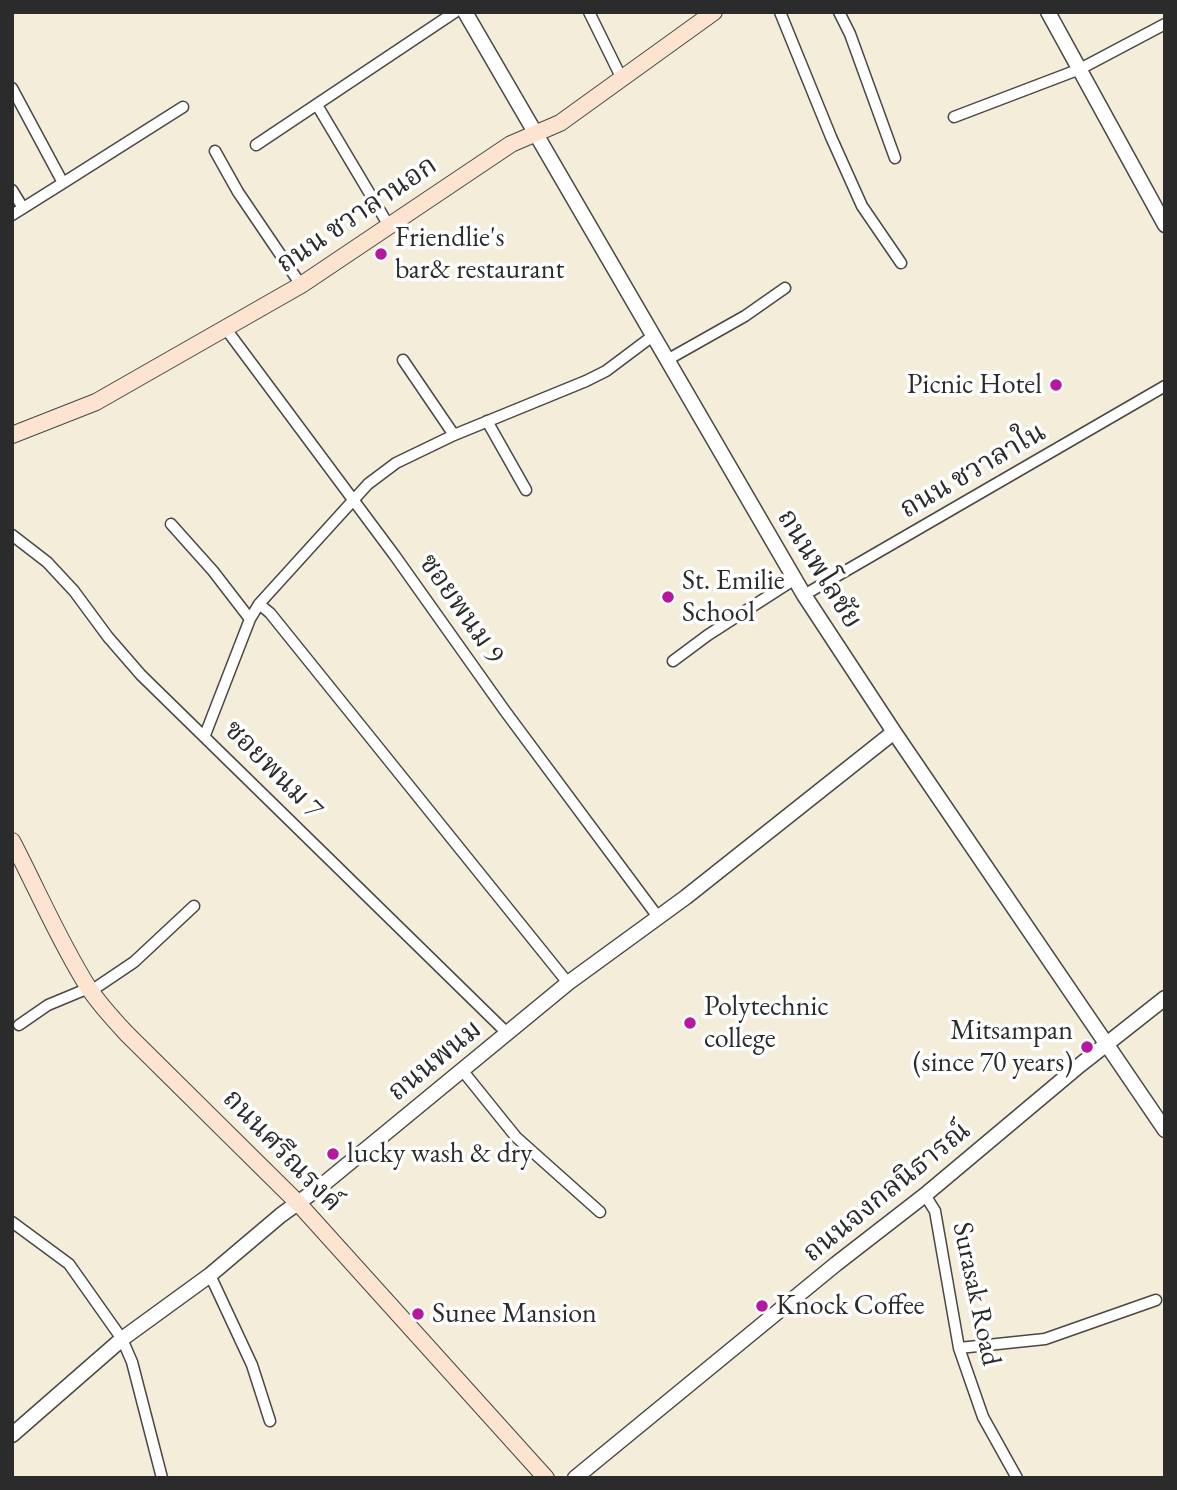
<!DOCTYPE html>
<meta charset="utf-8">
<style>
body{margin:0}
#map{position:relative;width:1177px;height:1490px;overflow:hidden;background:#f4edd9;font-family:"EB Garamond",serif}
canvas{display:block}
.frame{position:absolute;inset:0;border:14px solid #2b2b2b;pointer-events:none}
</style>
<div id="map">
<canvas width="1177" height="1490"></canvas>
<div class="frame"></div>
</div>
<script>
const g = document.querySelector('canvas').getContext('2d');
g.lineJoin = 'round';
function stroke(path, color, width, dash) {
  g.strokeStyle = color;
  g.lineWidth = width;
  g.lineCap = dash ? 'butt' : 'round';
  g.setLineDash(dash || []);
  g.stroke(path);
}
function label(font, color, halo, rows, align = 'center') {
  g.font = font + ' "EB Garamond","Noto Serif Thai",serif';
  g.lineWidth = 7;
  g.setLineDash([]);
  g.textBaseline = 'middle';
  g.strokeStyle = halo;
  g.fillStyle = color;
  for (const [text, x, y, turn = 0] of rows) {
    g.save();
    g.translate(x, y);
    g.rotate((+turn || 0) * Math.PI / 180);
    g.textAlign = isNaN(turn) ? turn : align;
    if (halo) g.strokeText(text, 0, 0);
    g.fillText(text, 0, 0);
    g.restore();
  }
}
const minor = new Path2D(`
 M 589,12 L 622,79
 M 780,12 L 831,137 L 862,206 L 901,263
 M 839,12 L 850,34 L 895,158
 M 12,88 L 63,183 L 12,215
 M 317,105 L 389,226
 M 954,117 L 1080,69 L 1165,24
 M 256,145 L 455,12
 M 215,151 L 238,192 L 301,285
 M 63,183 L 183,107
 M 12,190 L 23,208
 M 226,329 L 395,556 L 505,711 L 658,917
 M 403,360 L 454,435
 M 667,360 L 745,316 L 785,288
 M 487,421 L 526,490
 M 171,524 L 213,571 L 250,619
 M 12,535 L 47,562 L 74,591 L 108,637 L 141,675 L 507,1033
 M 804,595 L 1165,386
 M 259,604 L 270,613 L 568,983
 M 673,661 L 708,635 L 795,579
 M 205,735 L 250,619 L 259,604 L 368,484 L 396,463 L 454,435 L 586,381 L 606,371 L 654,335
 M 91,991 L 134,962 L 194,906
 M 19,1025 L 48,1005 L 89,988
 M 462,1070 L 516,1137 L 600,1212
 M 925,1195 L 935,1211 L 959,1348 L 983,1417 L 1017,1478
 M 12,1222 L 69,1264 L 122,1339 L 132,1362 L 162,1478
 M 210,1275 L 252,1365 L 270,1421
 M 959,1348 L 1045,1339 L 1156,1300`);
const tertiary = new Path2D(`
 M 465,12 L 804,595 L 894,732 L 1165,1130
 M 1048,12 L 1165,225
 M 12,1435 L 122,1339 L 210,1275 L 281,1215 L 320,1187 L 568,983 L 686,897 L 894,732
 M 575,1478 L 836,1264 L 925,1195 L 1080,1065 L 1165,998`);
const secondary = new Path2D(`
 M 12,435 L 96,402 L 301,285 L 511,144 L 560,123 L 714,12
 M 12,841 C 37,889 59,941 88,987 C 99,1004 113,1019 127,1034 L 298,1203 L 546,1478`);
stroke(minor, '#494845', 13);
stroke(tertiary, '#494845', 17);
stroke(secondary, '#494845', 18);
stroke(minor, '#fff', 10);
stroke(tertiary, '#fff', 14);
stroke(secondary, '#fde4d0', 16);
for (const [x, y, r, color] of [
 [381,254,7,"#b5179e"],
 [1056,385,7,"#b5179e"],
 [668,597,7,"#b5179e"],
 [690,1023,7,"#b5179e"],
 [1087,1047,7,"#b5179e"],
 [333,1154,7,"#b5179e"],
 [762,1306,7,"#b5179e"],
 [418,1314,7,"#b5179e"]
]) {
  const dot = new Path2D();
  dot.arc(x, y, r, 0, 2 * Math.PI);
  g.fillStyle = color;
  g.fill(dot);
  stroke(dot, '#fff', 2.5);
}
label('28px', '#2b2b2b', '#fff', [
 ["ถนน ชวาลานอก",357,215,-34],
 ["ถนน ชวาลาใน",973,471,-30],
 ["ถนนพโลชัย",819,569,58],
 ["ซอยพนม 9",461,609,55],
 ["ซอยพนม 7",273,770,45],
 ["ถนนพนม",435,1061,-39],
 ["ถนนศรีณรงค์",282,1151,46],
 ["ถนนจงกลนิธารณ์",887,1192,-39],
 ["Surasak Road",976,1294,78]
]);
label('28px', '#2b2b2b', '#fff', [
 ["Friendlie's",395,238],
 ["bar& restaurant",395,270],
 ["Picnic Hotel",1042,385,"right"],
 ["St. Emilie",682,581],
 ["School",682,613],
 ["Polytechnic",704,1007],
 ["college",704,1039],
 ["Mitsampan",1073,1031,"right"],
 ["(since 70 years)",1073,1063,"right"],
 ["lucky wash & dry",347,1154],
 ["Knock Coffee",776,1306],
 ["Sunee Mansion",432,1314]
], 'left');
</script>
